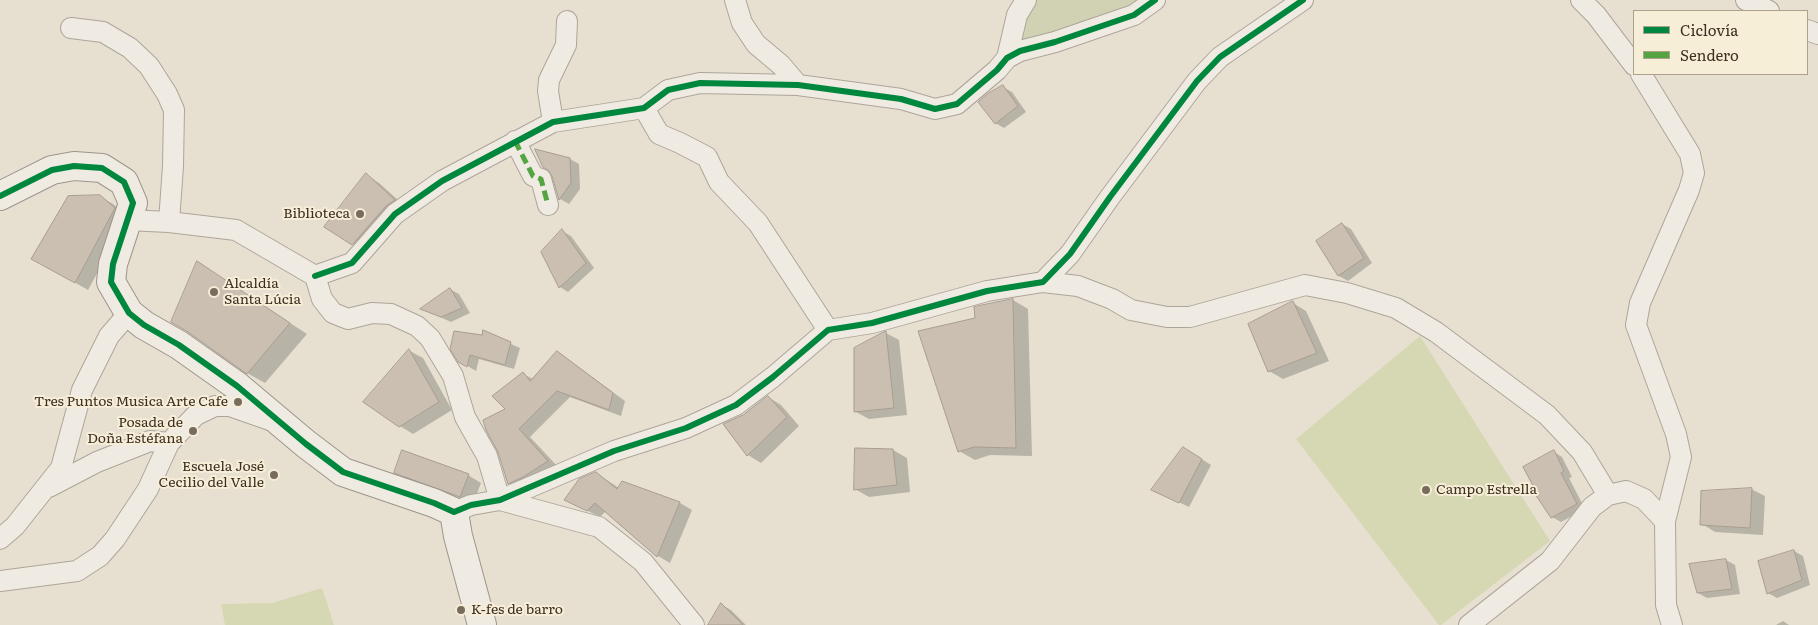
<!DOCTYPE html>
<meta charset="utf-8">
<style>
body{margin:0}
#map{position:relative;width:1818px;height:625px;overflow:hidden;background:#e7e0d1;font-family:Literata,serif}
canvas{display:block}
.legend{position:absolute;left:1633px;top:10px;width:175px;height:65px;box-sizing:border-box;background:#f7eed8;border:1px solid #ada18e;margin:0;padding:6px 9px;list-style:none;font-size:15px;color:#3d2e20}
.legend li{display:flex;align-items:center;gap:10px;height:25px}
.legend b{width:25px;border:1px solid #ada18e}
</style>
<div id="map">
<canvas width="1818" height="625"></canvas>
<ul class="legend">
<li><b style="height:6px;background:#00873e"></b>Ciclovía</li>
<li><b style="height:6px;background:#54a441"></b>Sendero</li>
</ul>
</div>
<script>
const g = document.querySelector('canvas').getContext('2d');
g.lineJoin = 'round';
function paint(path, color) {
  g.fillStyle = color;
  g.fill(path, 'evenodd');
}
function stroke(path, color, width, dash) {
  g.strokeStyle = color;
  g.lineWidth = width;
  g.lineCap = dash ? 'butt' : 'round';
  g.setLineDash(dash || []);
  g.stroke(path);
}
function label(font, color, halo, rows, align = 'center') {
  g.font = font + ' Literata,serif';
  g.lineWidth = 4;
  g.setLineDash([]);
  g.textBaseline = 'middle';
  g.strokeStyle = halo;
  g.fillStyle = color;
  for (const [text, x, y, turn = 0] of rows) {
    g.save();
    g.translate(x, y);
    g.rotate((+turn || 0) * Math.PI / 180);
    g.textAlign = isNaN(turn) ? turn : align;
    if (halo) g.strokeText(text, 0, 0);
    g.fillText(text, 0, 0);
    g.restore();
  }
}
paint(new Path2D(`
 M 1420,336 L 1550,541 L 1441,625 L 1439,625 L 1296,439 Z
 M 322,588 L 334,625 L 225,625 L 221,604 L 272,603 Z`), '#d6d7b3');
paint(new Path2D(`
 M 1028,0 L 1164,0 L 1020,51 L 1020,14 Z`), '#d1d1b3');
paint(new Path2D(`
 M 1003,87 L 1012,92 L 1026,112 L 1004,128 L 995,123 Z
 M 570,159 L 579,164 L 580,189 L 569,204 L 560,199 L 553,175 Z
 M 366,175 L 379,183 L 407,208 L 366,251 L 353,244 Z
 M 99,196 L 113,204 L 128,216 L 88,290 L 32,258 Z
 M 1342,224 L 1351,229 L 1372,263 L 1348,281 L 1339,276 L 1318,241 Z
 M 562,231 L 571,236 L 594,268 L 568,292 L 560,287 Z
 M 198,263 L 307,334 L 265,383 L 247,373 Z
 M 450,289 L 459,294 L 470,313 L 451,322 L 422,309 Z
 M 1013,300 L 1028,309 L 1032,456 L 990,455 L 975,460 L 959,451 L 976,319 Z
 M 1293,303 L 1306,311 L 1329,361 L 1283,379 L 1269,371 Z
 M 484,332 L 520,348 L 514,369 L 479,359 L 476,371 L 459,361 L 483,336 Z
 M 886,333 L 899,340 L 907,415 L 869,419 L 856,412 L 856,349 Z
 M 410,351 L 423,358 L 452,410 L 413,434 L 400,426 Z
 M 557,353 L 569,360 L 625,401 L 621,416 L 570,397 L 530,437 L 559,468 L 521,490 L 509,483 L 507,409 L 523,374 L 533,379 Z
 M 768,397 L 781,405 L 799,426 L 761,463 L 748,455 Z
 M 893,450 L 907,458 L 910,492 L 869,497 L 855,489 Z
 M 1554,452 L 1562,457 L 1572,477 L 1569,478 L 1585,509 L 1561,522 L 1552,517 L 1539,494 Z
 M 1192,453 L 1211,465 L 1189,507 L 1162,494 Z
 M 395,472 L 468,475 L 481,483 L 473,504 L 454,495 L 409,480 Z
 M 596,473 L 619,488 L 623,482 L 680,503 L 692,510 L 670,563 L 658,556 L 606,511 L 600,517 L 578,506 Z
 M 1751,489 L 1765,496 L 1763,535 L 1715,532 L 1702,524 Z
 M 1794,551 L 1803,556 L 1810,585 L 1777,598 L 1768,593 L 1760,562 Z
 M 1726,560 L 1735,565 L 1740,594 L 1707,598 L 1698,593 Z
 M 722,605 L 731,610 L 746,625 L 709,625 Z
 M 1783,621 L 1789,625 L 1776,625 Z`), '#0003');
const building = new Path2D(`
 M 1003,85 L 1018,106 L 995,124 L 978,102 L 987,94 Z
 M 535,149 L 570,158 L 571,183 L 559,200 L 552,176 L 549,171 L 543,167 Z
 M 366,173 L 395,200 L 386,206 L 352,245 L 324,227 Z
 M 100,195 L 115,208 L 75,283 L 31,259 L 68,196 Z
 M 1342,223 L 1364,258 L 1338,276 L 1316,241 Z
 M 562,229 L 586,263 L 559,288 L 541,252 Z
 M 197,261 L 290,323 L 247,374 L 188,332 L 171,322 Z
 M 450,288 L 462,308 L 441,317 L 420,309 Z
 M 1013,299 L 1016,448 L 974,447 L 958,452 L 918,331 L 975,318 L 974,307 Z
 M 1293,301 L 1317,353 L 1268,372 L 1248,324 Z
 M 483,330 L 511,342 L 505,365 L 470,355 L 467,367 L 458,362 L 450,349 L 454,331 L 482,335 Z
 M 886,331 L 894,408 L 854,412 L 854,348 Z
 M 409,349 L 439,402 L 399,427 L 363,402 Z
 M 557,351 L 613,393 L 609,410 L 557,391 L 519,429 L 548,461 L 523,477 L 508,484 L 498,452 L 486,430 L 483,420 L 505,409 L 492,396 L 523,372 L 530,381 Z
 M 768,396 L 787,417 L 747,456 L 723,424 L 743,415 Z
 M 1183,447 L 1202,459 L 1179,503 L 1151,490 Z
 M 855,448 L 893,449 L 897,485 L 854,490 Z
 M 402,450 L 469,474 L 460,497 L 394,473 Z
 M 1554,450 L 1564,471 L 1561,473 L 1577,504 L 1551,518 L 1535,494 L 1537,493 L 1523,467 Z
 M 596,472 L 617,489 L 622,481 L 680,502 L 657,557 L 595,503 L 587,511 L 564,500 L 579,479 Z
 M 1752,488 L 1750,528 L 1700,525 L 1701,491 Z
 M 1794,550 L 1802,580 L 1767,594 L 1758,561 Z
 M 1726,559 L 1732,589 L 1697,593 L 1689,564 Z
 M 721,603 L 743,625 L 708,625 Z`);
paint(building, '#cbbfb2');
stroke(building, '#a89c90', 1);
const street = new Path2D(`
 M 735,0 L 742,23 L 756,44 L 781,65 L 798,85
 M 1581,0 L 1596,15 L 1634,65
 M 1746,0 L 1769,11
 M 71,28 L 103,32 L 130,48 L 149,66 L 167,94 L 174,110 L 173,166 L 169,222
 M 1807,30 L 1818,34
 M 1007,58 L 1017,15 L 1026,0
 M 1641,74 L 1690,154 L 1694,173 L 1689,190 L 1640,303 L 1636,325 L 1676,434 L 1681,457 L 1665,521 L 1666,605 L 1672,625
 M 644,108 L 659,134 L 680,143 L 707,157 L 719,182 L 758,223 L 828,330
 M 553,122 L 548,91 L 549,80 L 566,45 L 567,21
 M 515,141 L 533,176 L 541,179 L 548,205
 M 127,220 L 169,222 L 236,230 L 315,276 L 322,299 L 333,313 L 348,319 L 372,313 L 391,314 L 417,326 L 430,338 L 453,376 L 465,417 L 487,456 L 500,500 L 599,527 L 643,562 L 694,625
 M 315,276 L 352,263 L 395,214 L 442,181 L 553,122 L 644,108 L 668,90 L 700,83 L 798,85 L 901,99 L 935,109 L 957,104 L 997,70 L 1007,58 L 1020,51 L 1055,42 L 1134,15 L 1155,0
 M 1043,282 L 1078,286 L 1112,299 L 1131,310 L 1167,317 L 1190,317 L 1305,285 L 1347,293 L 1396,308 L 1436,332 L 1547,415 L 1582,452 L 1608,495
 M 49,487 L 97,462 L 150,441 L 169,443
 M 454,512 L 471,505 L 500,500 L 614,451 L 686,428 L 736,405 L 773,377 L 828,330 L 872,323 L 987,291 L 1043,282 L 1070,254 L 1110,197 L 1197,81 L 1220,57 L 1303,0
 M 0,539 L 15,526 L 61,468 L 82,390 L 109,336 L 129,313
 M 0,581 L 77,571 L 100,556 L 115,539 L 148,489 L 169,443 L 196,415 L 215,406 L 230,406 L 270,420
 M 1469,625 L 1550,561 L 1592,507 L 1608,495 L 1626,491 L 1644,499 L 1665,521`);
const secondary = new Path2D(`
 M 0,196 L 52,170 L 74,166 L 102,168 L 124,182 L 133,203 L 113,264 L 111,282 L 129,313 L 144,325 L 179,345 L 237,386 L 306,444 L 343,472 L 434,503 L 454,512 L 458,536 L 482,625`);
stroke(street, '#ada599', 22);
stroke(secondary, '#9c958a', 30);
stroke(street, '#efebe3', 20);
stroke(secondary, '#efebe3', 28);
stroke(new Path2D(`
 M 515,141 L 533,176 L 541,179 L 548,205`), '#54a441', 5, [10, 5]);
stroke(new Path2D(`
 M 0,196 L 52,170 L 74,166 L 102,168 L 124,182 L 133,203 L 113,264 L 111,282 L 129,313 L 144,325 L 179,345 L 237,386 L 306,444 L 343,472 L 434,503 L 454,512 L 471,505 L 500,500 L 614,451 L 686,428 L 736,405 L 773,377 L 828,330 L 872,323 L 987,291 L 1043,282 L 1070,254 L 1110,197 L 1197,81 L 1220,57 L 1303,0
 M 315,276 L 352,263 L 395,214 L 442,181 L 553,122 L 644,108 L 668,90 L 700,83 L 798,85 L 901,99 L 935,109 L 957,104 L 997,70 L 1007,58 L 1020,51 L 1055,42 L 1134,15 L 1155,0`), '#00873e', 6);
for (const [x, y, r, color] of [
 [360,214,5,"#786c5e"],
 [214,292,5,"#786c5e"],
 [238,402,5,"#786c5e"],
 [193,431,5,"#786c5e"],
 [274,475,5,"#786c5e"],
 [1426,490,5,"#786c5e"],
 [461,610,5,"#786c5e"]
]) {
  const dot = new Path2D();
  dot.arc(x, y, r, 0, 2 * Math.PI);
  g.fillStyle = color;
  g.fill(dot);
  stroke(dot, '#f7eed8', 2);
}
label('14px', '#3d2e20', '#f7eed8', [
 ["Biblioteca",350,214],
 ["Alcaldía",224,284,"left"],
 ["Santa Lúcia",224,300,"left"],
 ["Tres Puntos Musica Arte Cafe",228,402],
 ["Posada de",183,423],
 ["Doña Estéfana",183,439],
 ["Escuela José",264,467],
 ["Cecilio del Valle",264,483],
 ["Campo Estrella",1436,490,"left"],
 ["K-fes de barro",471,610,"left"]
], 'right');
</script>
